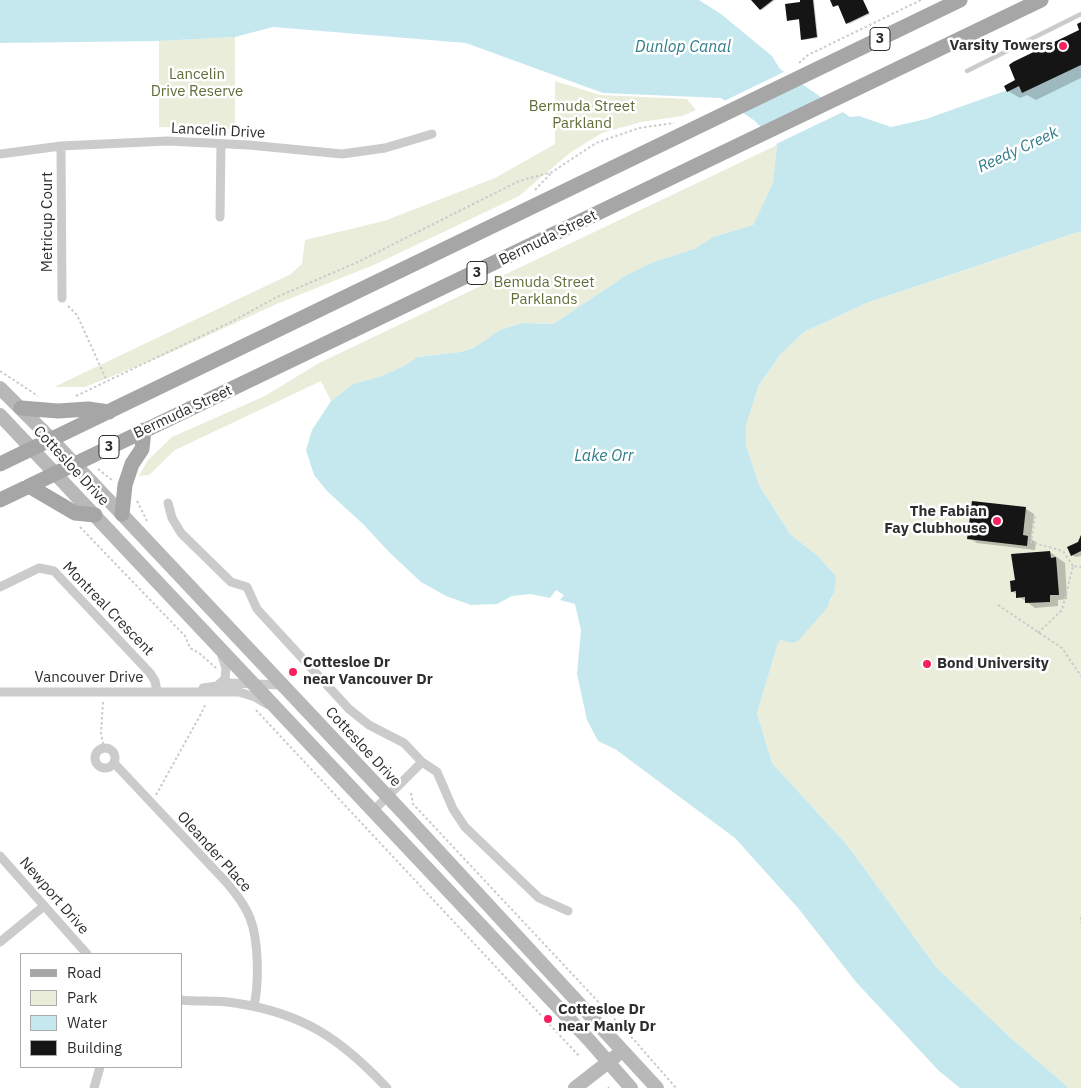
<!DOCTYPE html>
<style>
body{margin:0}
#map{position:relative;width:1081px;height:1088px;overflow:hidden;background:#fff;font-family:"IBM Plex Sans",sans-serif}
canvas{display:block}
.legend{position:absolute;left:20px;top:953px;width:162px;height:115px;box-sizing:border-box;background:#fff;border:1px solid #ababab;margin:0;padding:6px 9px;list-style:none;font-size:15px;color:#2e2e2e}
.legend li{display:flex;align-items:center;gap:10px;height:25px}
.legend b{width:25px;border:1px solid #ababab}
</style>
<div id="map">
<canvas width="1081" height="1088"></canvas>
<ul class="legend">
<li><b style="height:6px;background:#a6a6a6"></b>Road</li>
<li><b style="height:14px;background:#e9edda"></b>Park</li>
<li><b style="height:14px;background:#c5e8ef"></b>Water</li>
<li><b style="height:14px;background:#151515"></b>Building</li>
</ul>
</div>
<script>
const g = document.querySelector('canvas').getContext('2d');
g.lineJoin = 'round';
function paint(path, color) {
  g.fillStyle = color;
  g.fill(path, 'evenodd');
}
function stroke(path, color, width, dash) {
  g.strokeStyle = color;
  g.lineWidth = width;
  g.lineCap = dash ? 'butt' : 'round';
  g.setLineDash(dash || []);
  g.stroke(path);
}
function label(font, color, halo, rows, align = 'center') {
  g.font = font + ' "IBM Plex Sans",sans-serif';
  g.lineWidth = 5;
  g.setLineDash([]);
  g.textBaseline = 'middle';
  g.strokeStyle = halo;
  g.fillStyle = color;
  for (const [text, x, y, turn = 0] of rows) {
    g.save();
    g.translate(x, y);
    g.rotate((+turn || 0) * Math.PI / 180);
    g.textAlign = isNaN(turn) ? turn : align;
    if (halo) g.strokeText(text, 0, 0);
    g.fillText(text, 0, 0);
    g.restore();
  }
}
paint(new Path2D(`
 M 235,37 L 235,129 L 159,127 L 159,41 Z
 M 555,81 L 600,95 L 687,99 L 696,110 L 682,116 L 641,122 L 602,133 L 571,152 L 519,196 L 376,264 L 279,303 L 163,356 L 85,387 L 54,387 L 291,274 L 302,264 L 305,240 L 384,221 L 495,178 L 555,144 Z
 M 777,145 L 773,183 L 753,225 L 713,237 L 694,249 L 651,263 L 628,274 L 553,324 L 521,323 L 500,330 L 475,348 L 460,352 L 417,357 L 406,365 L 382,376 L 353,384 L 331,401 L 321,381 L 175,450 L 149,475 L 139,476 L 148,460 L 172,437 L 265,396 L 319,363 Z
 M 1081,231 L 1081,1088 L 1069,1088 L 1012,1039 L 936,967 L 848,846 L 772,763 L 757,713 L 778,643 L 780,640 L 784,641 L 831,600 L 836,581 L 835,575 L 818,556 L 790,534 L 759,485 L 746,445 L 746,425 L 759,385 L 780,355 L 804,332 L 869,302 Z`), '#e9edda');
paint(new Path2D(`
 M 0,0 L 699,0 L 721,14 L 772,56 L 780,69 L 850,117 L 859,116 L 891,127 L 926,119 L 1019,86 L 1022,93 L 1081,65 L 1081,231 L 869,302 L 804,332 L 780,355 L 759,385 L 746,425 L 746,445 L 759,485 L 790,534 L 818,556 L 835,575 L 836,581 L 834,592 L 826,609 L 798,641 L 792,643 L 780,640 L 778,643 L 757,713 L 772,763 L 848,846 L 936,967 L 1012,1039 L 1069,1088 L 960,1088 L 939,1071 L 856,982 L 798,908 L 735,838 L 615,749 L 598,741 L 587,720 L 577,674 L 581,630 L 575,604 L 560,600 L 564,595 L 556,590 L 550,598 L 531,594 L 512,596 L 497,604 L 471,605 L 446,596 L 421,582 L 389,552 L 363,524 L 328,492 L 314,475 L 306,450 L 312,430 L 331,401 L 353,384 L 382,376 L 406,365 L 417,357 L 460,352 L 474,348 L 500,330 L 522,323 L 553,324 L 628,274 L 651,263 L 694,249 L 713,237 L 753,225 L 773,183 L 777,145 L 755,121 L 721,98 L 603,93 L 466,43 L 273,27 L 235,37 L 159,41 L 0,43 Z`), '#c5e8ef');
paint(new Path2D(`
 M 786,71 L 804,83 L 740,114 L 722,102 Z
 M 825,98 L 845,111 L 774,145 L 759,129 Z`), '#fff');
paint(new Path2D(`
 M 753,0 L 775,0 L 762,10 Z
 M 801,0 L 814,0 L 818,38 L 804,40 L 800,20 L 788,20 L 801,3 Z
 M 831,0 L 863,0 L 870,14 L 849,24 L 839,6 L 834,6 Z
 M 1081,23 L 1081,78 L 1036,100 L 1027,95 L 1020,98 L 1008,91 L 1081,30 Z
 M 1026,509 L 1034,514 L 1031,539 L 1036,542 L 1035,550 L 977,543 L 969,538 Z
 M 1081,539 L 1081,556 L 1076,557 L 1072,555 Z
 M 1050,552 L 1065,563 L 1067,599 L 1058,600 L 1058,606 L 1035,608 L 1012,591 L 1016,581 L 1012,555 Z`), '#0003');
paint(new Path2D(`
 M 751,0 L 773,0 L 760,10 Z
 M 800,0 L 813,0 L 817,37 L 801,40 L 799,19 L 787,21 L 785,4 L 800,2 Z
 M 830,0 L 863,0 L 869,13 L 846,24 L 838,5 L 833,7 Z
 M 1081,22 L 1081,65 L 1022,93 L 1019,86 L 1007,92 L 1004,86 L 1015,80 L 1009,65 L 1013,62 L 1079,30 L 1077,24 Z
 M 972,501 L 1026,507 L 1023,535 L 1028,536 L 1027,546 L 967,539 Z
 M 1081,535 L 1081,551 L 1071,556 L 1067,547 L 1078,542 Z
 M 1050,551 L 1051,558 L 1056,557 L 1059,595 L 1050,595 L 1050,602 L 1025,603 L 1025,597 L 1016,598 L 1016,591 L 1011,592 L 1010,581 L 1015,580 L 1011,554 Z`), '#151515');
stroke(new Path2D(`
 M 799,63 L 808,55 L 921,0
 M 535,190 L 552,172
 M 68,306 L 77,315 L 107,381
 M 0,371 L 38,396
 M 76,396 L 231,322 L 277,297 L 360,261 L 519,181 L 552,172 L 596,143 L 639,128 L 674,123
 M 98,469 L 112,480
 M 137,501 L 147,521
 M 1035,516 L 1031,542 L 1063,551 L 1073,566
 M 80,527 L 185,636 L 190,648 L 199,653 L 216,668
 M 998,605 L 1062,648 L 1081,676
 M 1038,633 L 1062,610 L 1073,566 L 1081,567
 M 103,702 L 101,733 L 104,749
 M 256,710 L 580,1057
 M 379,768 L 389,774 L 394,774
 M 411,793 L 413,804 L 635,1041 L 676,1088
 M 156,795 L 202,712 L 206,703
 M 1081,917 L 1081,923
 M 608,1087 L 609,1088`), '#cbcbcb', 2, [2.5, 2.5]);
stroke(new Path2D(`
 M 967,71 L 1081,14`), '#cbcbcb', 4.5);
stroke(new Path2D(`
 M 61,146 L 62,298
 M 0,154 L 61,146 L 167,141 L 249,145 L 342,154 L 385,148 L 432,134
 M 220,217 L 221,144
 M 168,503 L 172,518 L 181,533 L 231,582 L 247,587 L 257,609 L 349,709 L 369,725 L 404,743 L 422,762 L 437,772 L 453,809 L 465,827 L 539,898 L 568,911
 M 0,587 L 39,568 L 54,571 L 150,673 L 155,681 L 157,691
 M 218,686 L 230,683 L 282,685
 M 203,688 L 217,686 L 225,679 L 226,668 L 221,653
 M 0,692 L 239,692 L 255,697 L 267,704
 M95 758a10 10 0 1 1 20 0a10 10 0 1 1-20 0Z
 M 114,763 L 227,883 C 236,894 245,905 250,918 C 259,941 259,983 254,1006
 M 373,811 L 422,762
 M 0,856 L 87,954
 M 0,942 L 44,906
 M 181,1000 C 199,1002 217,1000 235,1003 C 303,1013 341,1039 387,1088
 M 94,1088 L 100,1067`), '#cbcbcb', 9);
stroke(new Path2D(`
 M 0,388 L 52,440 L 406,816 L 657,1088
 M 0,415 L 589,1040 L 631,1088
 M 575,1088 L 616,1056`), '#b8b8b8', 14);
stroke(new Path2D(`
 M 21,408 L 58,411 L 88,409 L 109,412
 M 0,464 L 960,0
 M 29,486 L 75,513 L 95,515
 M 0,500 L 1041,0
 M 122,514 L 125,485 L 132,464 L 142,449 L 144,430`), '#a6a6a6', 15);
for (const [x, y, r, color] of [
 [1063,46,5,"#f6205f"],
 [997,521,5,"#f6205f"],
 [927,664,5,"#f6205f"],
 [293,672,5,"#f6205f"],
 [548,1019,5,"#f6205f"]
]) {
  const dot = new Path2D();
  dot.arc(x, y, r, 0, 2 * Math.PI);
  g.fillStyle = color;
  g.fill(dot);
  stroke(dot, '#fff', 2);
}
for (const [x, y, w] of [
 [880,39,20],
 [477,273,20],
 [109,447,20]
]) {
  const box = new Path2D();
  box.roundRect(x - w / 2, y - 11.5, w, 23, 4);
  g.fillStyle = '#fff';
  g.fill(box);
  stroke(box, '#2e2e2e', 1);
}
label('bold 14px', '#2e2e2e', null, [
 ["3",880,39],
 ["3",477,273],
 ["3",109,447]
]);
label('bold 15px', '#2e2e2e', '#fff', [
 ["Varsity Towers",1053,46,"right"],
 ["The Fabian",987,512,"right"],
 ["Fay Clubhouse",987,529,"right"],
 ["Cottesloe Dr",303,663],
 ["near Vancouver Dr",303,680],
 ["Bond University",937,664],
 ["Cottesloe Dr",558,1010],
 ["near Manly Dr",558,1027]
], 'left');
label('15px', '#5d6e37', '#fff', [
 ["Lancelin",197,75],
 ["Drive Reserve",197,92],
 ["Bermuda Street",582,107],
 ["Parkland",582,124],
 ["Bemuda Street",544,283],
 ["Parklands",544,300]
]);
label('15px', '#2e2e2e', '#fff', [
 ["Lancelin Drive",218,131,3],
 ["Metricup Court",48,222,-90],
 ["Bermuda Street",548,238,-26],
 ["Bermuda Street",183,412,-25],
 ["Cottesloe Drive",71,466,47],
 ["Montreal Crescent",108,609,46],
 ["Vancouver Drive",89,678],
 ["Cottesloe Drive",363,747,47],
 ["Oleander Place",214,852,48],
 ["Newport Drive",54,896,49]
]);
label('italic 16px', '#307c8a', '#fff', [
 ["Dunlop Canal",683,47],
 ["Reedy Creek",1018,150,-25],
 ["Lake Orr",604,456]
]);
</script>
